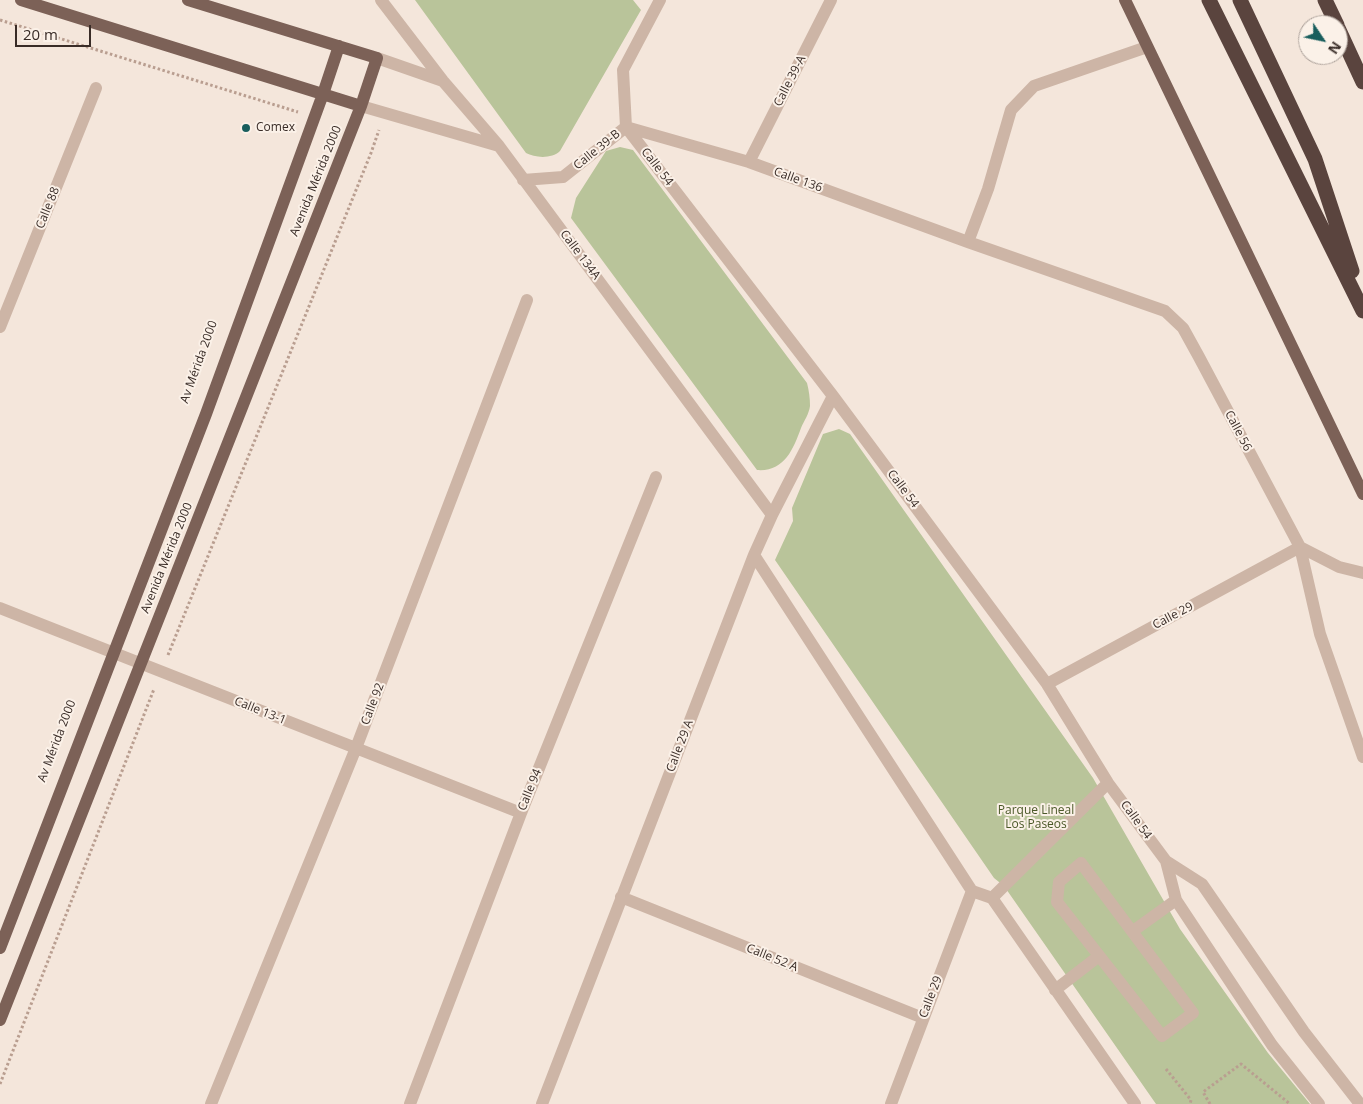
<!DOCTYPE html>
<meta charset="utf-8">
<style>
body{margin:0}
#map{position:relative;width:1363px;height:1104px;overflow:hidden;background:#f4e6db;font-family:"Open Sans",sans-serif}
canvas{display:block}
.north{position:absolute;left:1298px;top:15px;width:50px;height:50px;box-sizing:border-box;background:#fbf1e8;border:1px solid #ada29b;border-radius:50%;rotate:124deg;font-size:14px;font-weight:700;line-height:20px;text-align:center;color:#392c27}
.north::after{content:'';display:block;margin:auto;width:18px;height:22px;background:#195e5d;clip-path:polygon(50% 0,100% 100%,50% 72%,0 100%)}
.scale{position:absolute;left:15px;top:25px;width:76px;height:22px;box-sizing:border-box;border:2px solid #392c27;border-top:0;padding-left:6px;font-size:15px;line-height:18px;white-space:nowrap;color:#392c27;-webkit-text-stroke:4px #fbf1e8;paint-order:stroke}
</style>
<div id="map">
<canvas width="1363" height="1104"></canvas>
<div class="north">N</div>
<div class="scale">20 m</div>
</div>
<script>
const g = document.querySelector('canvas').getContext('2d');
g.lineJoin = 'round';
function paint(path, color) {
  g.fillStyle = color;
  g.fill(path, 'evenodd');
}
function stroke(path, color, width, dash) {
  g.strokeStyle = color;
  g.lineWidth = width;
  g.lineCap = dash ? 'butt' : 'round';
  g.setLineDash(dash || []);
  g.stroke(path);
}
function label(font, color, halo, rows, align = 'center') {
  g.font = font + ' "Open Sans",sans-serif';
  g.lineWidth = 4;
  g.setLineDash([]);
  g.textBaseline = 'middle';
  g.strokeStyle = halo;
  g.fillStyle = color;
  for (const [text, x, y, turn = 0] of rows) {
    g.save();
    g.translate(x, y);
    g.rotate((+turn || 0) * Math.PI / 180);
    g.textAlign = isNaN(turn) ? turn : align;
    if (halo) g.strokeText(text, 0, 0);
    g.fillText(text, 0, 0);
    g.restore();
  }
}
paint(new Path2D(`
 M 415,0 L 633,0 L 641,10 L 560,151 C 552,159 535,158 526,153 Z
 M 620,147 L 633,150 L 807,383 C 809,391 810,398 810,406 C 809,414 804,421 801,428 C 793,450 784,472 757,470 L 571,218 L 576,198 L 606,151 Z
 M 839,429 L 850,434 L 1093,778 L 1180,929 L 1268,1053 L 1310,1104 L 1156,1104 L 1004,886 L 994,878 L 775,560 L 793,521 L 792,508 L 823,434 Z`), '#b9c49a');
stroke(new Path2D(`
 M 0,20 L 298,112
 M 168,655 L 371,153 L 379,130
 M 1166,1069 L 1191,1100 L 1190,1104
 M 0,1084 L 154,689
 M 1210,1104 L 1203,1092 L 1241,1064 L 1290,1104`), '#b99e90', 3, [2.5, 2.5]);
stroke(new Path2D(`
 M 381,0 L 443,81 L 499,146 L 772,515
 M 377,58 L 443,81
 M 361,106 L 499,146
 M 626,127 L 833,396 L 1047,684 L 1108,783 L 1166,861 L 1202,884 L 1304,1032 L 1360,1104
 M 626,127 L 749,162 L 968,242 L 1165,311 L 1183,328 L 1199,357 L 1300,547 L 1320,634 L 1363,757
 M 749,162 L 831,0
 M 523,180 L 563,177 L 626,127 L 623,70 L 660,0
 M 968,242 L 988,189 L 1011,110 L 1034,86 L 1147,47
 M 0,327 L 96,88
 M 754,555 L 972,891 L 992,898 L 1135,1104
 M 0,608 L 521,813
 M 1047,684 L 1300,547 L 1339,567 L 1363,573
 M 1166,861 L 1176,900 L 1272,1045 L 1319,1104
 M 1081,863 L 1193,1013 L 1162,1036 L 1057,902 L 1059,882 Z
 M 621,897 L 923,1018
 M 992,898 L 1108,783
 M 1133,931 L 1176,900
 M 1055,990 L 1099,956
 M 211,1104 L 356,748 L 527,300
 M 410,1104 L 521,813 L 656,477
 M 542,1104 L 754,555 L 772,515 L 833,396
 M 891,1104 L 972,891`), '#cdb5a6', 12);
stroke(new Path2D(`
 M 21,0 L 361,106
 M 1125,0 L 1363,494
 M 0,948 L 206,414 L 323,94 L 339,46
 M 0,1020 L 361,106 L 377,58 L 188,0`), '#7c6157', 12);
stroke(new Path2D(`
 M 1209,0 L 1363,311
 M 1240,0 L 1315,159 L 1352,271
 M 1325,0 L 1337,25
 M 1338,28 L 1363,82`), '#5a443e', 15);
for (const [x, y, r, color] of [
 [246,128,5,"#195e5d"]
]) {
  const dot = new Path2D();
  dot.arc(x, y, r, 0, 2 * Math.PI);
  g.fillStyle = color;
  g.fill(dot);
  stroke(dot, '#fbf1e8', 2);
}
label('12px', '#392c27', '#fbf1e8', [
 ["Calle 39-A",790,81,-63],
 ["Calle 39-B",597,150,-39],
 ["Calle 54",657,167,52],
 ["Calle 136",798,180,20],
 ["Avenida Mérida 2000",316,181,-68],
 ["Calle 88",48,208,-68],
 ["Calle 134A",580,255,53],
 ["Av Mérida 2000",199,362,-70],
 ["Calle 56",1238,431,62],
 ["Calle 54",903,489,53],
 ["Avenida Mérida 2000",167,558,-68],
 ["Calle 29",1173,616,-28],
 ["Calle 92",373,704,-69],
 ["Calle 13-1",260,711,22],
 ["Av Mérida 2000",57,741,-69],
 ["Calle 29 A",680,746,-69],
 ["Calle 94",530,790,-68],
 ["Calle 54",1136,820,54],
 ["Calle 52 A",772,958,22],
 ["Calle 29",931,997,-69]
]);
label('12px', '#392c27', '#fbf1e8', [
 ["Comex",256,128]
], 'left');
label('12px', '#4b5929', '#fbf1e8', [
 ["Parque Lineal",1036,811],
 ["Los Paseos",1036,825]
]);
</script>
